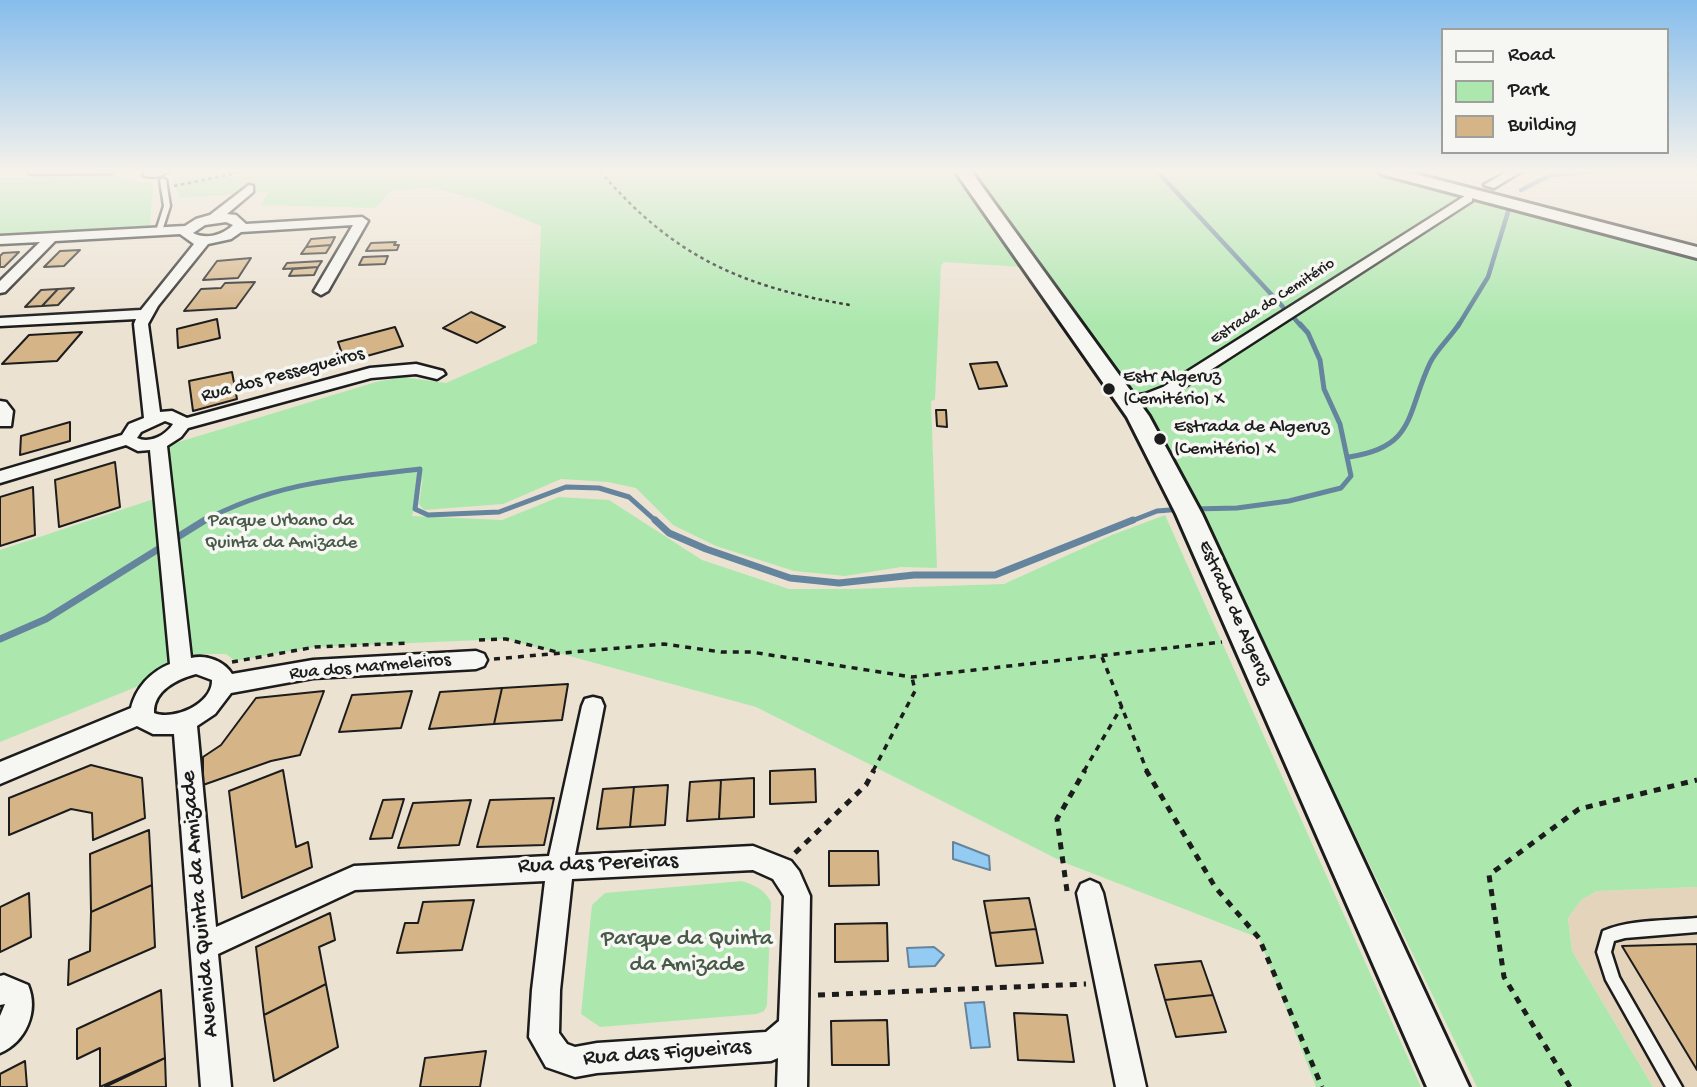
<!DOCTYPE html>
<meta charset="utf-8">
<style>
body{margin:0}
#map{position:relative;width:1697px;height:1087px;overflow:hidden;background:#ece2d2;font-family:"Gochi Hand",sans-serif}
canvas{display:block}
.legend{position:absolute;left:1441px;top:28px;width:228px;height:126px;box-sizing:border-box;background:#f6f6f2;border:2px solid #9f9f9c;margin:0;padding:9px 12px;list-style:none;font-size:21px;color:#1c1c1c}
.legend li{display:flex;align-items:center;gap:14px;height:35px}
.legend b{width:35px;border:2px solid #9f9f9c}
</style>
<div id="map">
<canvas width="1697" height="1087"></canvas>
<ul class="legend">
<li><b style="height:9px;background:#f6f6f2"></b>Road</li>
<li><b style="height:19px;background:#ace8ae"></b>Park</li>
<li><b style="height:19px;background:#d5b588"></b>Building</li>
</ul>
</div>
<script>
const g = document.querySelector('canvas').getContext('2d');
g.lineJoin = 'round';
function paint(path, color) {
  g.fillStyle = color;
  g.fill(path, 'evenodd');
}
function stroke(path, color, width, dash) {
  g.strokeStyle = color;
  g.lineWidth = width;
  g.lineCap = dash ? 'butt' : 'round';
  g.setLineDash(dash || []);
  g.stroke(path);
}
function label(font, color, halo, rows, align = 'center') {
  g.font = font + ' "Gochi Hand",sans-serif';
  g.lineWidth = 7;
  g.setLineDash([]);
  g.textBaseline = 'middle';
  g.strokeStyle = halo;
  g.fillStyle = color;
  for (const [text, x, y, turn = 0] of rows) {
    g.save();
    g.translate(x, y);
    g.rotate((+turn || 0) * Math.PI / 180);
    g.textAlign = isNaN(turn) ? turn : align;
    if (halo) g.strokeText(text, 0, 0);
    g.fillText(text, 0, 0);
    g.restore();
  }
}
paint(new Path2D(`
 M 1697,887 L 1697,1087 L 1653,1087 L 1572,951 L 1568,918 L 1581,900 L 1597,891 Z`), '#e5d4bc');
paint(new Path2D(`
 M 179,171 L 946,171 L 959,178 L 1022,267 L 944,262 L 941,266 L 935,400 L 931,401 L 937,568 L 901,567 L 845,576 L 794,571 L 716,546 L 673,525 L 636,488 L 608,482 L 561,479 L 503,504 L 424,510 L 419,504 L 423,476 L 412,516 L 502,520 L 559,497 L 609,500 L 702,560 L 789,589 L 852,589 L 1004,584 L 1112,535 L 1165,515 L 1421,1087 L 1316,1087 L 1259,938 L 1063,862 L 756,707 L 562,654 L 506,639 L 315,647 L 235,661 L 226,654 L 203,654 L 146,683 L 0,742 L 0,550 L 163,496 L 159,448 L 376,382 L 403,377 L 446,383 L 537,343 L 541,226 L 476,199 L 433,188 L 392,190 L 375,208 L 261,205 L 268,192 L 180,198 L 172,180 Z
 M 974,171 L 1365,171 L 1697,260 L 1697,887 L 1597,891 L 1581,900 L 1568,918 L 1572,951 L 1653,1087 L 1477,1087 L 1200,514 L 973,176 Z
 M 124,175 L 133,182 L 153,183 L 150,226 L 0,235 L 0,178 Z
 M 742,881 C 756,886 764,889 771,902 L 767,1005 L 764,1011 L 757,1014 L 600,1027 L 581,1014 L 592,905 L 605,893 Z`), '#ace8ae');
const water = new Path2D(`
 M 953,842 L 989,856 L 990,870 L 953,859 Z
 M 934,947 L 944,955 L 935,966 L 909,967 L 907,948 Z
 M 984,1002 L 990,1047 L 971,1048 L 965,1003 Z`);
paint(water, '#94cbf3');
stroke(water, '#64859d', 2);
stroke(new Path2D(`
 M 1157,171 L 1283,307
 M 1521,190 L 1551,175 L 1602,171
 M 1294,318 L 1301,326
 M 1458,326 L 1488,277 L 1508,212`), '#64859d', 4.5);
stroke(new Path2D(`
 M 1349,457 C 1416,447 1406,414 1430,363 C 1437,349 1450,338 1459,324
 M 1193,509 L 1237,508 L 1289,501 L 1341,488 L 1351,476 L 1340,424 L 1324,389 L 1320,360 L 1308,333 L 1300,324
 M 202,522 C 272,483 342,478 420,469 L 415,509 L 428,515 L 499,512 L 566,487 L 599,488 L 629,497 L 657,522
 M 1129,522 L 1157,511 L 1182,509`), '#64859d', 5);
stroke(new Path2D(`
 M 655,520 L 669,533 L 706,549 L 790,578 L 839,583 L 914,575 L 995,575 L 1133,520
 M 0,639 L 46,619 L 205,520`), '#64859d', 7);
const building = new Path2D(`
 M 335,237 L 331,245 L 306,247 L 311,239 Z
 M 396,242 L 394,245 L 399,245 L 397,250 L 366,251 L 371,243 Z
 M 331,245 L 326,253 L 301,254 L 306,247 Z
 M 80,250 L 64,266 L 44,267 L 60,251 Z
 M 19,252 L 4,267 L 0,267 L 0,256 L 3,253 Z
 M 388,256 L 385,264 L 359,265 L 363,257 Z
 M 251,258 L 238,278 L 203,280 L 217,261 Z
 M 322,261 L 318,267 L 283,269 L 287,263 Z
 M 318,267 L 314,275 L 289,276 L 293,269 Z
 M 255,282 L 236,308 L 184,311 L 201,289 L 221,288 L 225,283 Z
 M 74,288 L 58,305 L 42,306 L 58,289 Z
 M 58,289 L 42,306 L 25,307 L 41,290 Z
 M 471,312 L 505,327 L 477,343 L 443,328 Z
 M 217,319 L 220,338 L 178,348 L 177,329 Z
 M 395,327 L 403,346 L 345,362 L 338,342 Z
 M 82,332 L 57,361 L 2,364 L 29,335 Z
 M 997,362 L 1007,386 L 979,389 L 970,364 Z
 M 232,372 L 237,399 L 193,411 L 189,381 Z
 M 936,410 L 946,410 L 947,427 L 937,426 Z
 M 70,422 L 70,441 L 20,455 L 21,436 Z
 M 115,462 L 120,507 L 59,527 L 55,480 Z
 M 33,487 L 35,535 L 0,546 L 0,497 Z
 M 568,684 L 562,720 L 494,724 L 502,688 Z
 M 502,688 L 494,724 L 429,729 L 440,692 Z
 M 324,691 L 300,755 L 271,761 L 203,785 L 203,757 L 221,745 L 256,698 Z
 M 412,691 L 401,728 L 339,732 L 352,695 Z
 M 91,765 L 142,778 L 145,818 L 93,840 L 92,813 L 71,809 L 9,835 L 9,798 Z
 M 815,769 L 816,802 L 770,804 L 770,771 Z
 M 283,770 L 296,847 L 308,842 L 312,867 L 242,898 L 229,791 Z
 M 754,778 L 754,817 L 719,819 L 721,780 Z
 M 721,780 L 719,819 L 687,821 L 690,782 Z
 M 668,785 L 665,825 L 630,827 L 634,787 Z
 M 634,787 L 630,827 L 597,829 L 603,789 Z
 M 554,798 L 544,845 L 477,847 L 490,800 Z
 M 404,799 L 392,838 L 370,839 L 383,800 Z
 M 471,800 L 459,845 L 398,848 L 413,803 Z
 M 149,830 L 152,885 L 91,912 L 90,854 Z
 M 829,851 L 878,851 L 879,885 L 829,886 Z
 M 152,885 L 155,947 L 68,985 L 69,960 L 90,951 L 91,912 Z
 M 29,893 L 31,937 L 0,952 L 0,907 Z
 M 1029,898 L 1036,929 L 990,933 L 984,901 Z
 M 474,900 L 462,950 L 397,953 L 405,923 L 418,923 L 423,902 Z
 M 330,913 L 335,940 L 319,947 L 326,984 L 264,1015 L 256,947 Z
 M 887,923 L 888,961 L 835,962 L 835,924 Z
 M 1036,929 L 1043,963 L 996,966 L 990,933 Z
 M 1697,944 L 1697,1070 L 1622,946 Z
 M 1201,961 L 1213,995 L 1165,1000 L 1155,965 Z
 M 326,984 L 338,1047 L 274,1081 L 264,1015 Z
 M 161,990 L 165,1058 L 100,1087 L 100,1048 L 77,1059 L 77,1029 Z
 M 1213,995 L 1226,1032 L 1176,1037 L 1165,1000 Z
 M 1014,1013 L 1067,1015 L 1074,1062 L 1018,1060 Z
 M 887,1020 L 889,1065 L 832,1065 L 831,1021 Z
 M 486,1051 L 480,1087 L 420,1087 L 425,1058 Z
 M 165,1058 L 166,1087 L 105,1087 Z
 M 25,1061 L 27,1087 L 0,1087 L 0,1074 Z`);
paint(building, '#d5b588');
stroke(building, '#1c1c1c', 2);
stroke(new Path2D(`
 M 1468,198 L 1490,185`), '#c2baae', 13, [13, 6]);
const lane = new Path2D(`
 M 29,171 L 114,171 L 111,173 L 31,174 L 28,172 Z
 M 146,171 L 152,171 L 150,173 L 170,171 C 162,176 151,179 143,175 Z
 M 163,178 L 166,180 L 170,206 L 162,231 L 159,233 L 156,231 L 164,206 L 160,180 Z
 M 1697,918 L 1697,932 L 1625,938 L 1614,941 L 1611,952 L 1619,977 L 1682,1087 L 1666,1087 L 1606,980 L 1597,952 L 1603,931 C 1632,919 1666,921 1697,918 Z`);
const street = new Path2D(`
 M 1508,171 L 1522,171 L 1494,188 L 1484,185 Z
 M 249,185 L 253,186 L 253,192 L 227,214 L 236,215 L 246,224 L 362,217 L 368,221 L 328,291 L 321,295 L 314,291 L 353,225 L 241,232 L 231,239 L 208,244 L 158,306 L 148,324 L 160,412 L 172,411 L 187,418 L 370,368 L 416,364 L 443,371 L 445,374 L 437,379 L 416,374 L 371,378 L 188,428 L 181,437 L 167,446 L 191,658 C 206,654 224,661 232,674 L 313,660 L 476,651 L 484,654 L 487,660 L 484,666 L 476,669 L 313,678 L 231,693 L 215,714 L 197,726 L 216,927 L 354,866 L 549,856 L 582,706 L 585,699 L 593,697 L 601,699 L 604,706 L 575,855 L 753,846 L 791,861 L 799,871 L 810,896 L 807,1087 L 777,1087 L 778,1058 L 771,1061 L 597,1073 L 575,1077 L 546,1067 L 529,1037 L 532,990 L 545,881 L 355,890 L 218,954 L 231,1087 L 201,1087 L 174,734 L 153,734 L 137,726 L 0,784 L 0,762 L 131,708 C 136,688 150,672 170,664 L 150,450 L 138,451 L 126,445 L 0,483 L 0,471 L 122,435 L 129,424 L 144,418 L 134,324 L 136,319 L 0,326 L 0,318 L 141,310 L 194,244 L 180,234 L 55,241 L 5,292 L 0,293 L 0,281 L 40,242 L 0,244 L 0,236 L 185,226 L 196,219 L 210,215 ZM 226,222 L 233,225 C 223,235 206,240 193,233 L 205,225 ZM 165,421 L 173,424 C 166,435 150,444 137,438 L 141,432 ZM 196,674 L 212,680 C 213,704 173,721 154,713 C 153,691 177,679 196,674 ZM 753,870 L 773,879 L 784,896 L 779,1021 L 766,1032 L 597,1043 L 575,1047 L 567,1044 L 559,1033 L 560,990 L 572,879 Z
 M 1468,194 L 1472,195 L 1472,201 L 1175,393 C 1160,400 1133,414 1120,401 L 1122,398 L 1145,394 L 1163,387 Z
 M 0,401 L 6,402 L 13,411 L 11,426 L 0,426 Z
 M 1090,880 L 1099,884 L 1103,893 L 1146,1087 L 1116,1087 L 1077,893 L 1081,884 Z
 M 4,975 L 28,985 C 39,1011 26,1042 0,1053 L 0,1016 L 5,1004 L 0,1005 L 0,976 Z`);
const secondary = new Path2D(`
 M 955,171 L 971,171 L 1149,416 L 1202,514 L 1469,1087 L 1427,1087 L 1176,514 L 1127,417 Z
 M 1379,171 L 1404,171 L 1697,247 L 1697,258 L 1381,174 Z`);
stroke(lane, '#1c1c1c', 5);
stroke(street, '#1c1c1c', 5);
stroke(secondary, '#1c1c1c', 6);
stroke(new Path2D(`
 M 600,171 C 672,256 742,287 850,305
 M 174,186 L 247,171`), '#1c1c1c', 2.5, [3.5, 3.5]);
stroke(new Path2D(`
 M 479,640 L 506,639 L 557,652
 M 1102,657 L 1147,771
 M 494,659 L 664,644 L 721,652 L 751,652 L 912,677 L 1222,642
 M 232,662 L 315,647 L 409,643
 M 873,771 L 915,691 L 912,677
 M 1084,771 L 1122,706`), '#1c1c1c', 3.5, [6, 6]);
stroke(new Path2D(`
 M 1146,770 L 1215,887 L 1259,938 L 1322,1087
 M 795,853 L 866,785 L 874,770
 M 1067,891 L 1057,819 L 1085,770
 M 818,995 L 1086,984
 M 1570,1087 L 1504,977 L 1489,875 L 1579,809 L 1697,780`), '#1c1c1c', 5, [7, 7]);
paint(lane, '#f6f6f2');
paint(street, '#f6f6f2');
paint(secondary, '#f6f6f2');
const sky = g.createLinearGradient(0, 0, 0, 323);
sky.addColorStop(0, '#86bdec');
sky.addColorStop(0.53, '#f6f2eb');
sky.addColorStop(1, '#f6f2eb00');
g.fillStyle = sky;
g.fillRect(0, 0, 1697, 323);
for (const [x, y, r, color] of [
 [1109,389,7,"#1c1c1c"],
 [1160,439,7,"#1c1c1c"]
]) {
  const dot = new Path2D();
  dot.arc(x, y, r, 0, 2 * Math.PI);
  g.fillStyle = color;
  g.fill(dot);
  stroke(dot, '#f6f6f2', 2.5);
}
label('16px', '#1c1c1c', '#f6f6f2', [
 ["Estrada do Cemitério",1273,302,-33]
]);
label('19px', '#1c1c1c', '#f6f6f2', [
 ["Rua dos Pessegueiros",283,376,-15],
 ["Estrada de Algeruz",1234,613,66],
 ["Rua dos Marmeleiros",370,668,-5]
]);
label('19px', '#1c1c1c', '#f6f6f2', [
 ["Estr Algeruz",1123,378],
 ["(Cemitério) X",1123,400],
 ["Estrada de Algeruz",1174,428],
 ["(Cemitério) X",1174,450]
], 'left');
label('19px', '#475948', '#f6f6f2', [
 ["Parque Urbano da",281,522],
 ["Quinta da Amizade",281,544]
]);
label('23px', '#1c1c1c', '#f6f6f2', [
 ["Rua das Pereiras",598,865,-2],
 ["Avenida Quinta da Amizade",201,904,-95],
 ["Rua das Figueiras",667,1054,-4]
]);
label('23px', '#475948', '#f6f6f2', [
 ["Parque da Quinta",687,940],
 ["da Amizade",687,966]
]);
</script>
